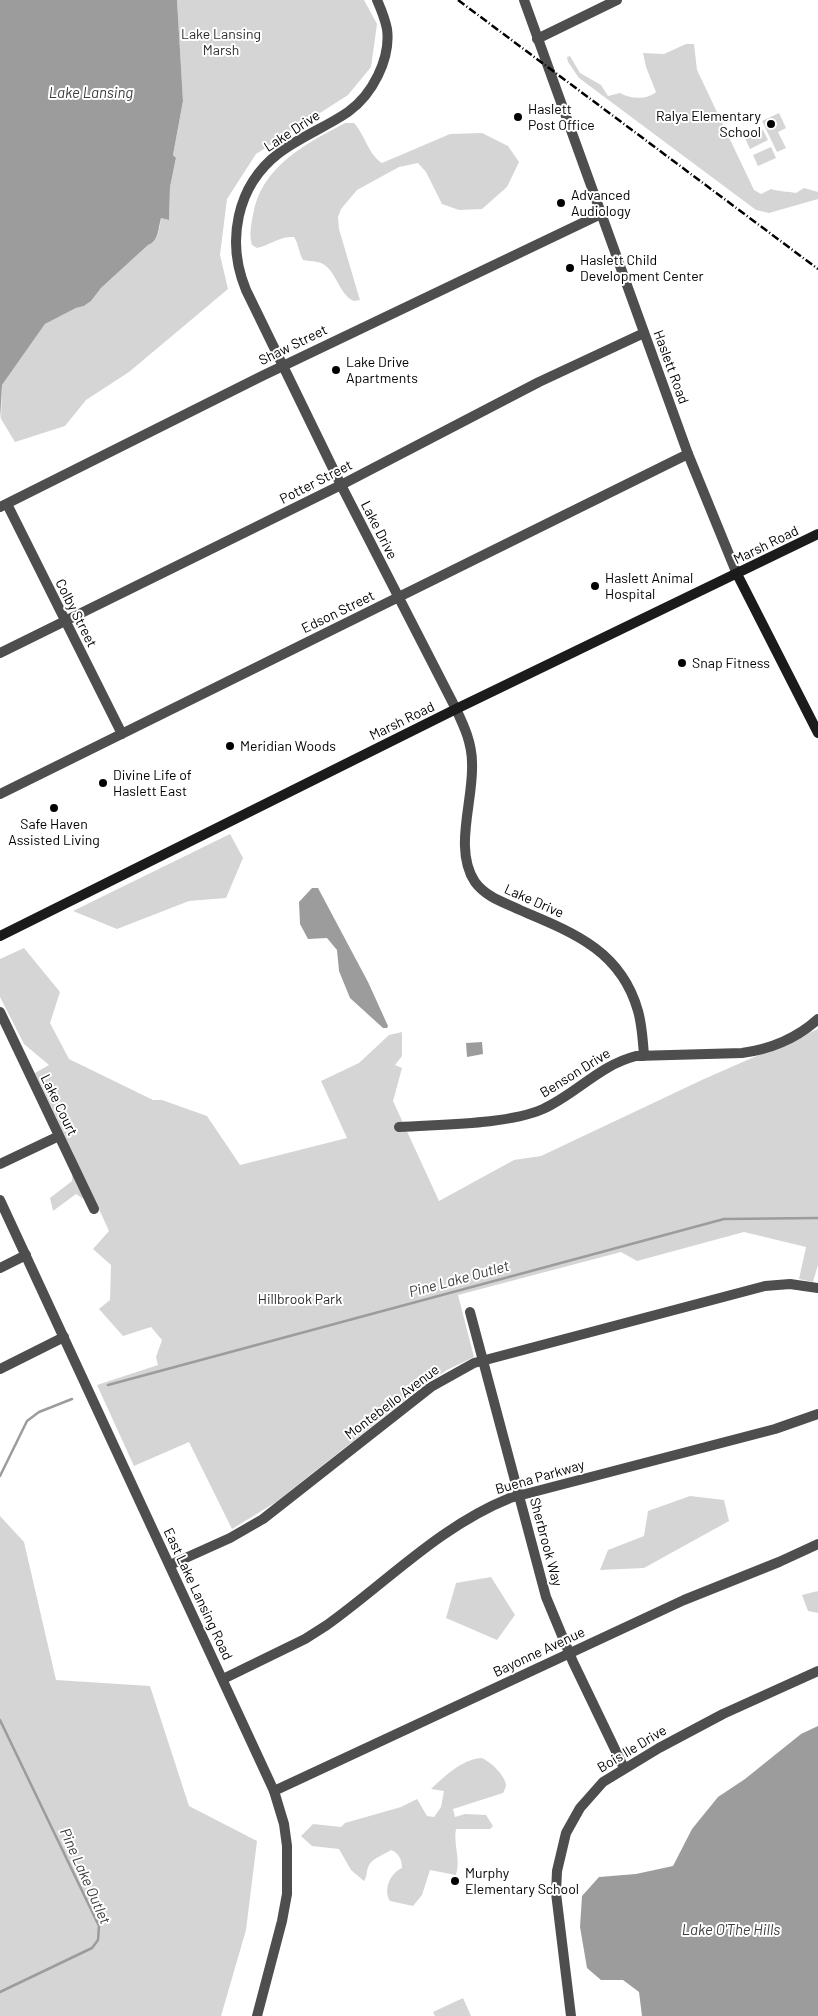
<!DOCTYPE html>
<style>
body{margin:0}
canvas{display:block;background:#fff}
</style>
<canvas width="818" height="2016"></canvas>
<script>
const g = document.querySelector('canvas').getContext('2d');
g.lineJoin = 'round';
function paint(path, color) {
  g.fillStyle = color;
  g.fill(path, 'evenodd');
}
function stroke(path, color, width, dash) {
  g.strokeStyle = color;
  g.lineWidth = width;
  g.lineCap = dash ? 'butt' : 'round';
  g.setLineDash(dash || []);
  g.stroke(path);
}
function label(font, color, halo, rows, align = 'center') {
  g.font = font + ' Barlow,sans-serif';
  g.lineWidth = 4;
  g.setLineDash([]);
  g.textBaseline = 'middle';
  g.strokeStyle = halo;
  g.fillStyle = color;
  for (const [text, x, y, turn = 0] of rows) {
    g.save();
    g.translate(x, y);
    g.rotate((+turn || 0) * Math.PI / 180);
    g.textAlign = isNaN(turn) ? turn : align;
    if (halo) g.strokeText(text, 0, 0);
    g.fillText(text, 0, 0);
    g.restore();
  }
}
paint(new Path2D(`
 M 177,0 L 364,0 L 377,24 L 371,67 L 348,95 L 256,154 L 227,199 L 220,255 L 228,289 L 129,372 L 86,400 L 65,426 L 15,442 L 1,419 L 2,385 L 45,324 L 76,308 L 84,306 L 91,301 L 101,288 L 148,245 C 159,241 159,229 161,218 L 169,220 L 170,187 L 176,159 L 173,155 L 183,101 Z
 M 686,44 L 694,44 L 697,70 L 754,190 L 761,194 L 771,189 C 780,192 787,191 796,193 L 804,188 L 818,192 L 818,199 L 769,213 L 756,210 L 579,78 L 568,62 L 567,57 L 570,56 L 580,73 L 601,85 L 608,96 L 620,93 C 630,99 647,100 656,92 L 646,67 L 643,53 L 664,54 Z
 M 779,113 L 786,128 L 778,132 L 786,148 L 777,152 L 762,121 Z
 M 345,123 L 354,123 C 365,135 368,154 382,163 L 450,134 L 482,133 L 508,146 L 519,162 L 507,187 L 482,209 L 459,210 L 442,204 L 426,172 L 418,163 L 399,167 L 357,190 L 341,209 L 338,217 L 339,229 L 359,297 L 360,300 L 354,301 C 339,295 337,272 323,264 C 318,261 308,261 303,260 C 299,253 298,242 294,237 C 280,236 270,245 257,248 L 252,245 C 249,235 251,225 253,215 C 261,166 306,144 345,123 Z
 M 763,130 L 768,140 L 750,149 L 745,138 Z
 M 771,147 L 776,158 L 758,166 L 753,155 Z
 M 230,834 L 243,858 L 226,898 L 189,901 L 117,929 L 73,911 Z
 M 24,948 L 60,992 L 50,1023 L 69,1059 L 153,1100 L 162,1100 L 207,1116 L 240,1165 L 347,1138 L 321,1081 L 359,1063 L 389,1035 L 402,1032 L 402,1056 L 395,1065 L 402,1068 L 393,1101 L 439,1201 L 514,1160 L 541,1156 L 704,1079 L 818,1029 L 818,1265 L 813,1282 L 799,1279 L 806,1247 L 744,1232 L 637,1261 L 621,1252 L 458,1295 L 474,1357 L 447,1370 L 424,1385 L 276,1502 L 232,1529 L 189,1442 L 134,1466 L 97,1385 L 158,1365 L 156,1357 L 162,1340 L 151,1327 L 123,1336 L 99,1309 L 110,1300 L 111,1265 L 93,1249 L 109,1231 L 99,1209 L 76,1194 L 53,1211 L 50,1198 L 72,1181 L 74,1155 L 35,1073 L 49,1065 L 24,1044 L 0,997 L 0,959 Z
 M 690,1496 L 724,1500 L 729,1521 L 644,1568 L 600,1570 L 608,1550 L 644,1536 L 648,1511 Z
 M 0,1516 L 24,1542 L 56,1680 L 150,1686 L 189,1806 L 257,1841 L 246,1930 L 221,2016 L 0,2016 Z
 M 491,1577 L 515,1615 L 497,1640 L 446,1618 L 456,1583 Z
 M 818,1591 L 818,1613 L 808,1611 L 802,1595 Z
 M 481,1758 C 489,1760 505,1775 506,1785 C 506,1786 504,1792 503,1793 L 453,1809 L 455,1817 L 465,1814 L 486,1815 L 493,1826 L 490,1829 L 456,1829 C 453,1844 461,1859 456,1875 L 430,1870 L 422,1895 L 413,1906 L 390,1901 C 383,1890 390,1873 402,1868 C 402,1860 399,1853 391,1850 C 385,1854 373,1858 369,1865 C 366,1870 368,1875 364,1881 L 351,1870 L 339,1849 L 312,1846 L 301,1836 L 313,1824 L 341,1827 L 345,1823 L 401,1807 L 417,1799 L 427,1816 L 434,1817 L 441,1807 L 444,1791 L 431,1789 C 445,1776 461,1760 481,1758 Z
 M 463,1998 L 471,2016 L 435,2016 L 433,2012 Z`), '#d5d5d5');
paint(new Path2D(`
 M 0,0 L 177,0 L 183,101 L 173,155 L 176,158 L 170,187 L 169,220 L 161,218 C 158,229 159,241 148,245 L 101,288 L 91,301 L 84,306 L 76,308 L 45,324 L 2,385 L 0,420 Z
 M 312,888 L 318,888 L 368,982 L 388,1026 L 387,1028 L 383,1028 L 350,998 L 339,971 L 337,950 L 327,938 L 308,939 L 300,924 L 299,902 Z
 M 482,1042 L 483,1054 L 467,1057 L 466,1043 Z
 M 818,1726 L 818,2016 L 642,2016 L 639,1992 L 623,1980 L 601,1980 L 587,1968 L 580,1927 L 582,1896 L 599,1877 L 636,1874 L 673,1866 L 692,1829 L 718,1797 L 745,1779 L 801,1734 Z`), '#9c9c9c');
stroke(new Path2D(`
 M 108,1385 L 724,1219 L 818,1218
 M 0,1476 L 27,1421 L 39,1412 L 72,1399
 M 0,1720 L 99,1926 L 98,1940 L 92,1948 L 0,1992`), '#9c9c9c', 2.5);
stroke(new Path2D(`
 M 537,39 L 617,0
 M 7,504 L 122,734
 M 0,507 L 262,376 L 601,214
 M 0,653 L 341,485 L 539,382 L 644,333
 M 456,709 C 464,726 472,743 472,763 C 474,800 453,849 475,882 C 486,897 503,902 520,910 C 572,932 621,950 638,1011 C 642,1025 643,1041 644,1056
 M 0,794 L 688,454
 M 0,1012 L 94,1209
 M 399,1127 C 440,1124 506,1125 543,1109 C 576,1094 600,1065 636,1056 L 742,1053 C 771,1049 796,1039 818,1019
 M 0,1164 L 59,1136
 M 0,1268 L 26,1255
 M 470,1312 L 546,1597 L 573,1662 L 624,1768
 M 0,1369 L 64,1337
 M 170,1565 L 230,1538 L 263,1519 L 431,1387 L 474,1363 L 765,1286 L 790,1284 L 818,1288
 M 223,1679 L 305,1639 L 327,1625 C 387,1582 440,1526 510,1498 L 775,1429 L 818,1414
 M 274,1791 L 684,1600 L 779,1562 L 818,1544
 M 571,2016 L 556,1893 L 557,1871 L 566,1833 L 580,1808 L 603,1782 L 659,1748 L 723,1714 L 818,1671`), '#4e4e4e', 10);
stroke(new Path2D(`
 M 377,0 C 381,9 385,19 387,29 C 391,59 372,95 348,112 C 326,127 300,137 279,153 C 236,186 226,242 246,290 L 341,485 L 456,709
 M 524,0 L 688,454 L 737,574
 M 0,1200 L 274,1791 L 284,1824 L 287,1846 L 287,1894 L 282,1921 L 257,2016`), '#4e4e4e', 10);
stroke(new Path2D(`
 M 737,574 L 818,733
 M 0,936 L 456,709 L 818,534`), '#1b1b1b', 10);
stroke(new Path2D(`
 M 458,0 L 818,269`), '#000', 2.5, [8, 2.5, 1, 2.5]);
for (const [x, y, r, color] of [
 [518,117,5,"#000"],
 [771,124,5,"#000"],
 [561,203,5,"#000"],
 [570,268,5,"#000"],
 [336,370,5,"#000"],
 [595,586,5,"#000"],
 [682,663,5,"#000"],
 [230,746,5,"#000"],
 [103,783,5,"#000"],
 [54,808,5,"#000"],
 [455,1881,5,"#000"]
]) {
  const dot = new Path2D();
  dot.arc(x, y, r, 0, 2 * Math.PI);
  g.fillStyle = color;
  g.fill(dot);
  stroke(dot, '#fff', 2);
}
label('14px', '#2c2c2c', '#fff', [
 ["Lake Lansing",221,34],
 ["Marsh",221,50],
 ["Hillbrook Park",300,1299]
]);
label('14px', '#000', '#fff', [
 ["Haslett",528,109],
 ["Post Office",528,125],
 ["Ralya Elementary",761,116,"right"],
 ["School",761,132,"right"],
 ["Advanced",571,195],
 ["Audiology",571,211],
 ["Haslett Child",580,260],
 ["Development Center",580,276],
 ["Lake Drive",346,362],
 ["Apartments",346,378],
 ["Haslett Animal",605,578],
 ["Hospital",605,594],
 ["Snap Fitness",692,663],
 ["Meridian Woods",240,746],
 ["Divine Life of",113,775],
 ["Haslett East",113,791],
 ["Safe Haven",54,824,"center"],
 ["Assisted Living",54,840,"center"],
 ["Murphy",465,1873],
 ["Elementary School",465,1889]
], 'left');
label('14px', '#000', '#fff', [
 ["Lake Drive",292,131,-33],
 ["Shaw Street",293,345,-26],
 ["Haslett Road",671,367,70],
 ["Potter Street",316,482,-27],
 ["Lake Drive",379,530,63],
 ["Marsh Road",766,545,-26],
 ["Edson Street",338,612,-26],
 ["Colby Street",76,613,63],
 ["Marsh Road",402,721,-26],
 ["Lake Drive",534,901,24],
 ["Benson Drive",575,1073,-32],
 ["Lake Court",59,1105,64],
 ["Montebello Avenue",392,1402,-37],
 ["Buena Parkway",540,1477,-16],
 ["Sherbrook Way",546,1542,75],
 ["East Lake Lansing Road",198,1594,65],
 ["Bayonne Avenue",539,1652,-25],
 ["Bois Ile Drive",632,1749,-31]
]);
label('italic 15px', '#3d3d3d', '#fff', [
 ["Lake Lansing",91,93],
 ["Pine Lake Outlet",459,1279,-15],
 ["Pine Lake Outlet",85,1876,66],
 ["Lake O'The Hills",731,1930]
]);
</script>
